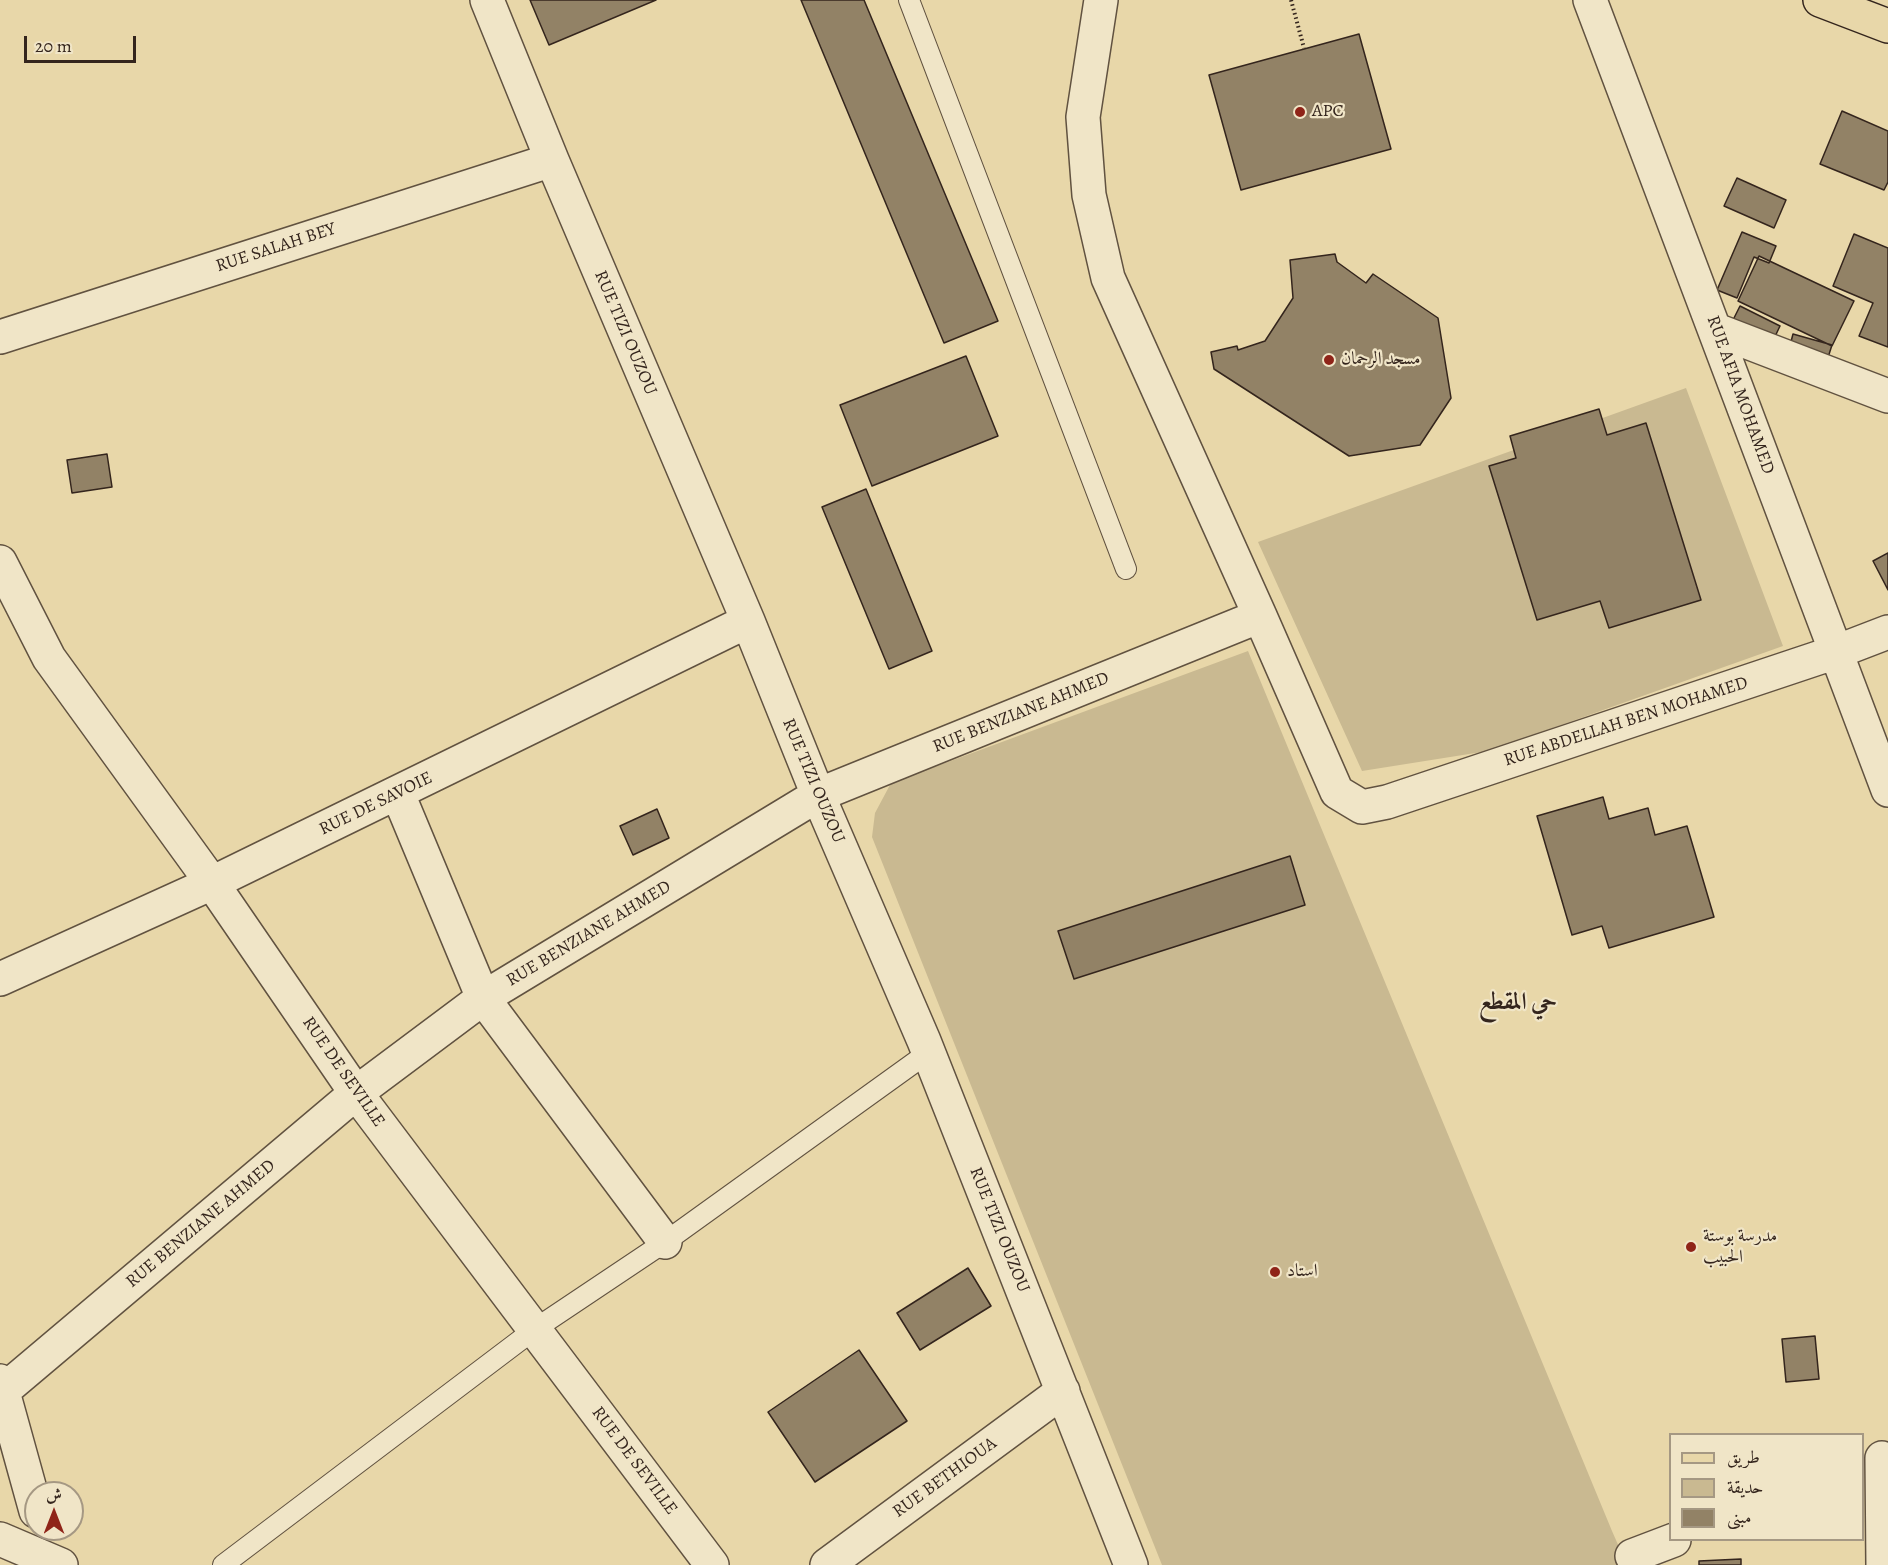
<!DOCTYPE html>
<meta charset="utf-8">
<style>
body{margin:0}
#map{position:relative;width:1888px;height:1565px;overflow:hidden;background:#e8d7a9;font-family:Alegreya,Amiri,serif}
canvas{display:block}
.legend{position:absolute;left:1669px;top:1433px;width:195px;height:108px;box-sizing:border-box;background:#f0e5c7;border:2px solid #a59883;margin:0;padding:8px 10px;list-style:none;font-size:18px;color:#34251d}
.legend li{display:flex;align-items:center;gap:12px;height:30px}
.legend b{width:30px;border:2px solid #a59883}
.north{position:absolute;left:24px;top:1481px;width:60px;height:60px;box-sizing:border-box;background:#f0e5c7;border:2px solid #a59883;border-radius:50%;rotate:0deg;font-size:16px;font-weight:700;line-height:24px;text-align:center;color:#34251d}
.north::after{content:'';display:block;margin:auto;width:21px;height:27px;background:#8f2418;clip-path:polygon(50% 0,100% 100%,50% 72%,0 100%)}
.scale{position:absolute;left:24px;top:36px;width:112px;height:27px;box-sizing:border-box;border:3px solid #34251d;border-top:0;padding-left:8px;font-size:18px;line-height:21px;white-space:nowrap;color:#34251d;-webkit-text-stroke:4px #f0e5c7;paint-order:stroke}
</style>
<div id="map">
<canvas width="1888" height="1565"></canvas>
<ul class="legend">
<li><b style="height:8px;background:#e8d7a9"></b>طريق</li>
<li><b style="height:16px;background:#c9b991"></b>حديقة</li>
<li><b style="height:16px;background:#928266"></b>مبنى</li>
</ul>
<div class="north">ش</div>
<div class="scale">20 m</div>
</div>
<script>
const g = document.querySelector('canvas').getContext('2d');
g.lineJoin = 'round';
function paint(path, color) {
  g.fillStyle = color;
  g.fill(path, 'evenodd');
}
function stroke(path, color, width, dash) {
  g.strokeStyle = color;
  g.lineWidth = width;
  g.lineCap = dash ? 'butt' : 'round';
  g.setLineDash(dash || []);
  g.stroke(path);
}
function label(font, color, halo, rows, align = 'center') {
  g.font = font + ' Alegreya,Amiri,serif';
  g.lineWidth = 4.5;
  g.setLineDash([]);
  g.textBaseline = 'middle';
  g.strokeStyle = halo;
  g.fillStyle = color;
  for (const [text, x, y, turn = 0] of rows) {
    g.save();
    g.translate(x, y);
    g.rotate((+turn || 0) * Math.PI / 180);
    g.textAlign = isNaN(turn) ? turn : align;
    if (halo) g.strokeText(text, 0, 0);
    g.fillText(text, 0, 0);
    g.restore();
  }
}
paint(new Path2D(`
 M 1686,388 L 1783,646 L 1488,751 L 1362,771 L 1258,542 Z
 M 1248,651 L 1612,1531 L 1627,1565 L 1162,1565 L 872,837 L 875,813 L 891,783 Z`), '#c9b991');
const building = new Path2D(`
 M 530,0 L 656,0 L 549,45 Z
 M 801,0 L 864,0 L 998,321 L 944,343 Z
 M 1359,34 L 1391,149 L 1241,190 L 1209,75 Z
 M 1842,111 L 1888,131 L 1888,182 L 1884,190 L 1820,164 Z
 M 1737,178 L 1786,200 L 1774,228 L 1724,206 Z
 M 1742,232 L 1776,246 L 1769,263 L 1754,257 L 1737,298 L 1717,290 Z
 M 1854,234 L 1888,248 L 1888,347 L 1859,336 L 1873,303 L 1833,286 Z
 M 1335,254 L 1337,262 L 1366,283 L 1373,274 L 1438,318 L 1451,398 L 1420,445 L 1349,456 L 1214,369 L 1211,352 L 1237,346 L 1238,350 L 1265,341 L 1293,298 L 1290,260 Z
 M 1759,256 L 1854,301 L 1832,346 L 1738,301 Z
 M 1740,306 L 1780,326 L 1771,345 L 1730,326 Z
 M 1793,334 L 1832,345 L 1825,367 L 1787,357 Z
 M 966,356 L 998,436 L 872,486 L 840,405 Z
 M 1599,409 L 1607,435 L 1646,423 L 1701,600 L 1609,628 L 1600,601 L 1537,620 L 1489,466 L 1516,458 L 1510,436 Z
 M 107,454 L 112,487 L 72,493 L 67,460 Z
 M 866,489 L 932,651 L 889,669 L 822,507 Z
 M 1888,553 L 1888,590 L 1873,561 Z
 M 1603,797 L 1609,819 L 1648,808 L 1655,835 L 1687,826 L 1714,917 L 1609,948 L 1602,926 L 1572,935 L 1537,816 Z
 M 657,809 L 669,838 L 633,855 L 620,826 Z
 M 1290,856 L 1305,905 L 1074,979 L 1058,931 Z
 M 968,1268 L 991,1306 L 920,1350 L 897,1313 Z
 M 1815,1336 L 1819,1379 L 1786,1382 L 1782,1339 Z
 M 859,1350 L 907,1421 L 815,1482 L 768,1412 Z
 M 1741,1559 L 1741,1565 L 1699,1565 L 1699,1561 Z`);
paint(building, '#928266');
stroke(building, '#34251d', 1.5);
const lane = new Path2D(`
 M 909,0 L 1126,569
 M 223,1565 L 535,1329 L 665,1242 L 929,1052`);
const street = new Path2D(`
 M 487,0 L 552,160 L 748,621 L 818,795 L 924,1041 L 1131,1565
 M 1101,0 L 1083,117 L 1089,195 L 1108,278 L 1260,616 L 1337,792 L 1362,807 L 1387,802 L 1836,652 L 1888,632
 M 1590,0 L 1888,790
 M 1716,330 L 1888,396
 M 0,337 L 552,160
 M 0,562 L 49,658 L 212,883 L 356,1093 L 712,1565
 M 398,794 L 483,998 L 665,1242
 M 0,979 L 212,883 L 748,621
 M 0,1381 L 36,1511
 M 3,1391 L 356,1093 L 483,998 L 818,795 L 1260,616
 M 1882,1458 L 1883,1565
 M 0,1539 L 61,1565
 M 1632,1556 L 1674,1540
 M 827,1565 L 1063,1391`);
const primary = new Path2D(`
 M 1820,0 L 1888,26`);
stroke(lane, '#615240', 22);
stroke(street, '#615240', 36);
stroke(primary, '#34251d', 36);
stroke(new Path2D(`
 M 1291,0 L 1304,48`), '#34251d', 4, [1.5, 3]);
stroke(lane, '#f0e5c7', 20);
stroke(street, '#f0e5c7', 33);
stroke(primary, '#e8d7a9', 33);
for (const [x, y, r, color] of [
 [1300,112,6,"#8f2418"],
 [1329,360,6,"#8f2418"],
 [1691,1247,6,"#8f2418"],
 [1275,1272,6,"#8f2418"]
]) {
  const dot = new Path2D();
  dot.arc(x, y, r, 0, 2 * Math.PI);
  g.fillStyle = color;
  g.fill(dot);
  stroke(dot, '#f0e5c7', 2);
}
label('18px', '#34251d', '#f0e5c7', [
 ["APC",1312,112],
 ["مسجد الرحمان",1341,360],
 ["مدرسة بوستة",1703,1237],
 ["الحبيب",1703,1258],
 ["استاد",1287,1272]
], 'left');
label('18px', '#34251d', '#f0e5c7', [
 ["RUE SALAH BEY",276,248,-18],
 ["RUE TIZI OUZOU",625,333,67],
 ["RUE AFIA MOHAMED",1740,395,70],
 ["RUE BENZIANE AHMED",1021,713,-22],
 ["RUE ABDELLAH BEN MOHAMED",1626,722,-18],
 ["RUE TIZI OUZOU",813,781,67],
 ["RUE DE SAVOIE",376,804,-26],
 ["RUE BENZIANE AHMED",589,934,-31],
 ["RUE DE SEVILLE",343,1072,55],
 ["RUE BENZIANE AHMED",201,1224,-40],
 ["RUE TIZI OUZOU",999,1230,68],
 ["RUE DE SEVILLE",634,1461,53],
 ["RUE BETHIOUA",945,1478,-36]
]);
label('bold 24px', '#34251d', '#f0e5c7', [
 ["حي المقطع",1518,1003]
]);
</script>
